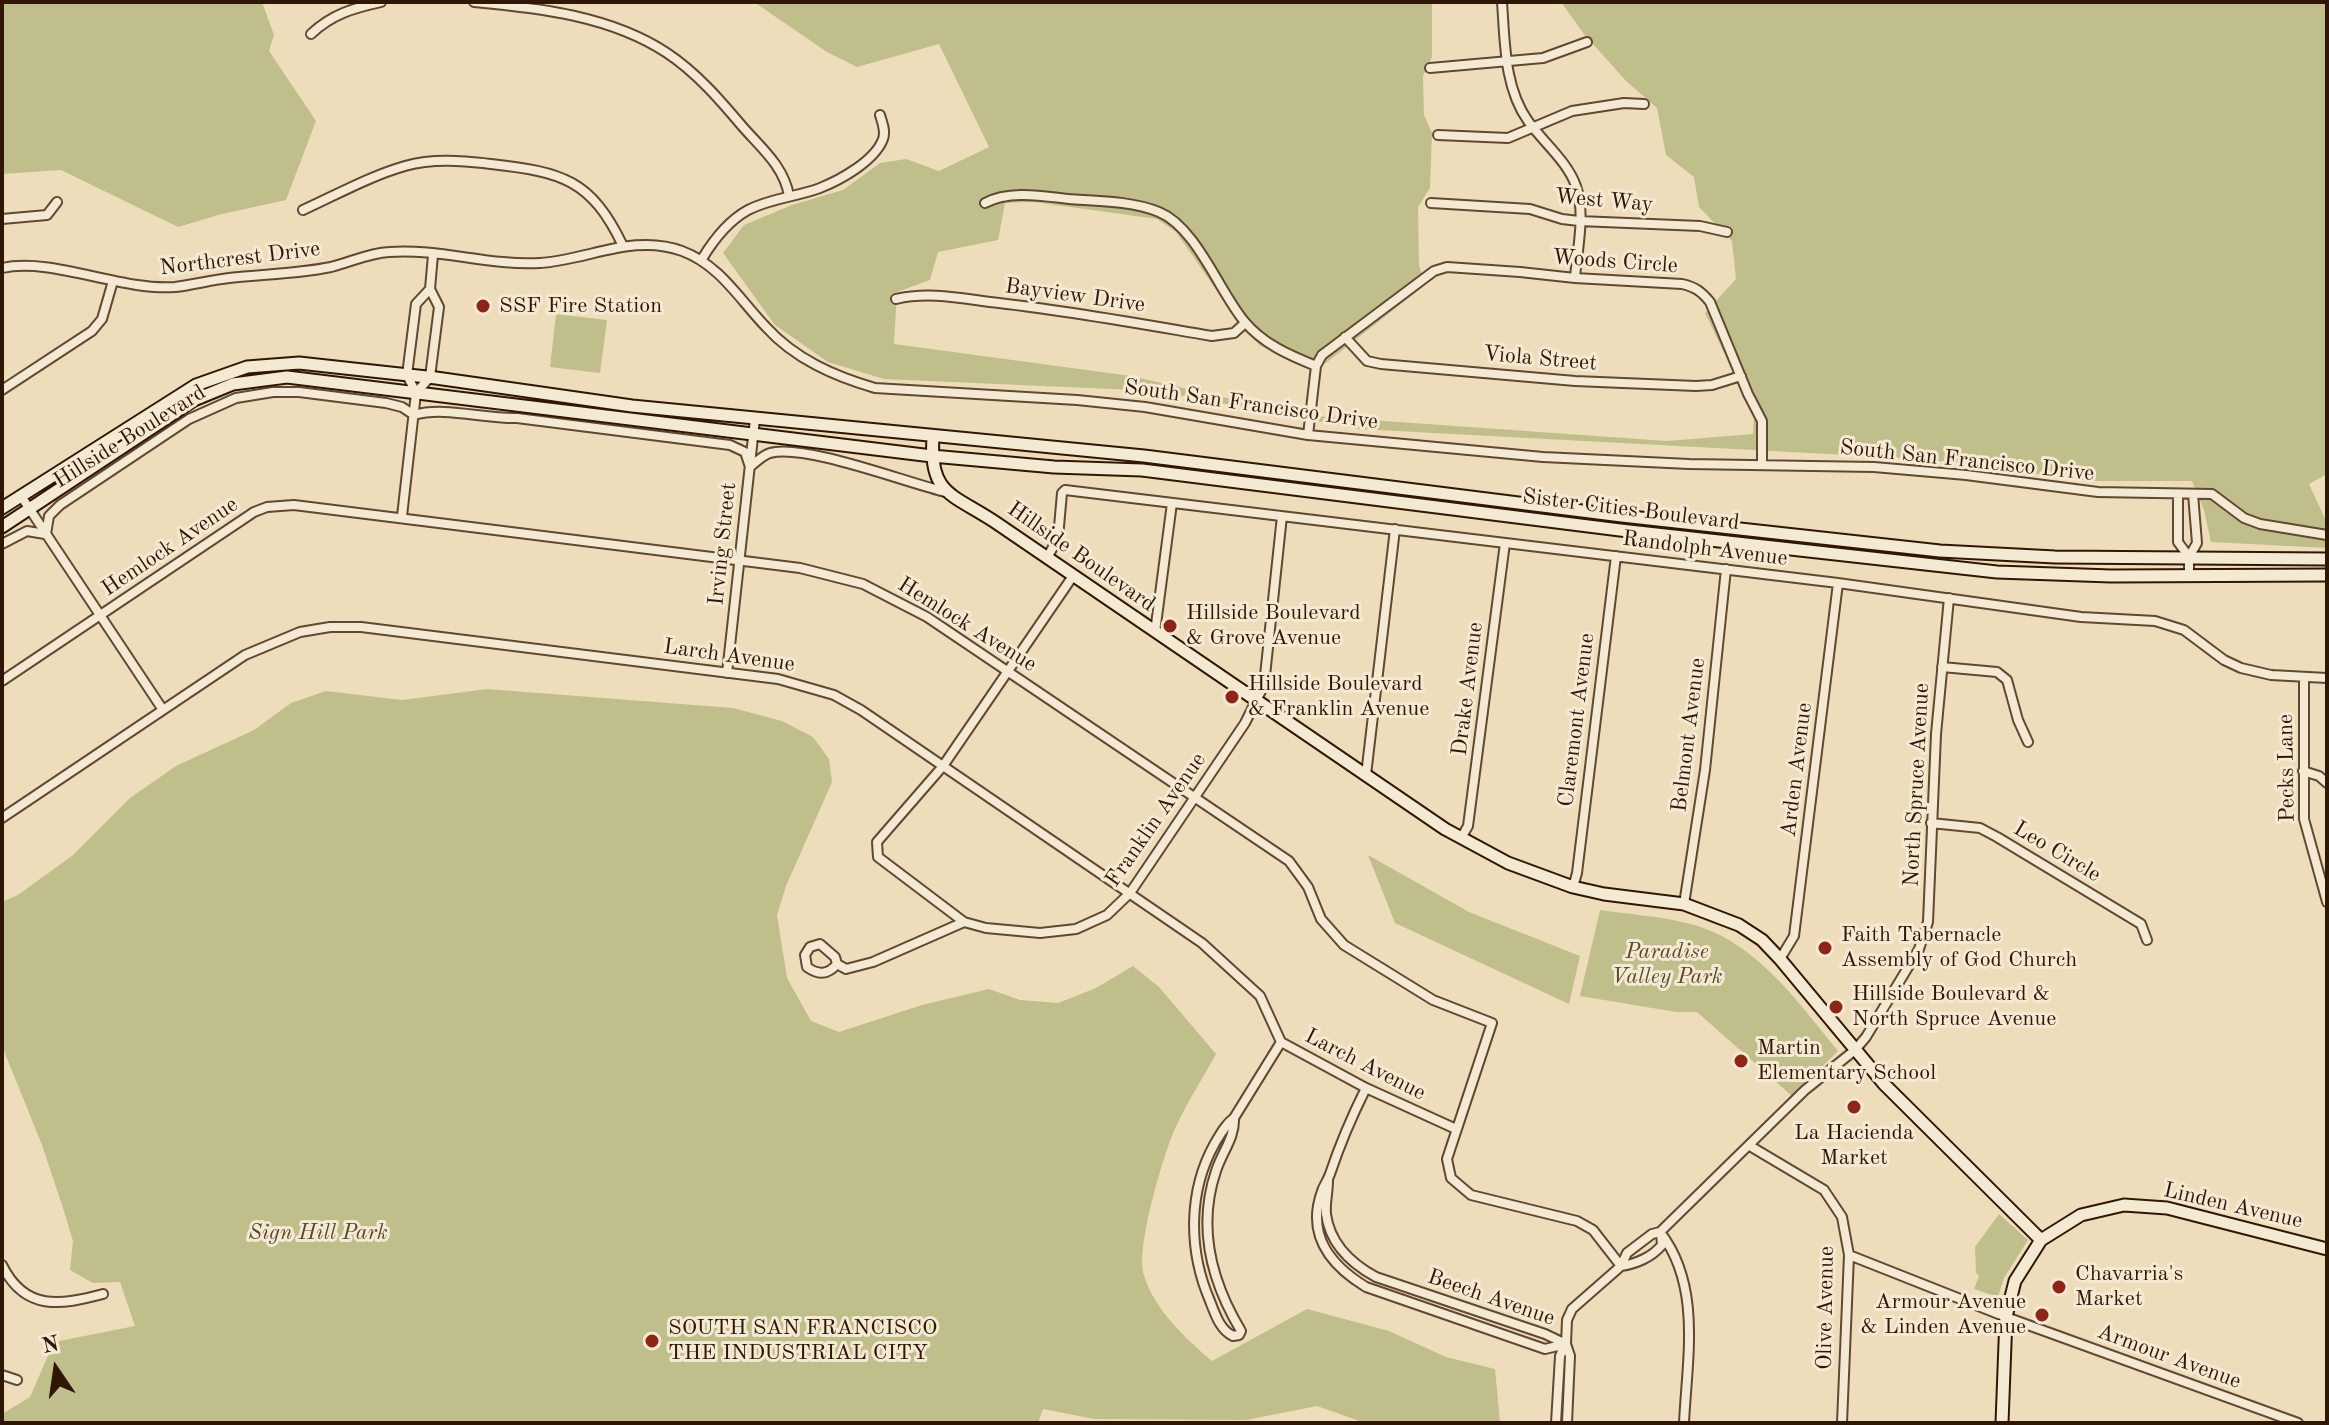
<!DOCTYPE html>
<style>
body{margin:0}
#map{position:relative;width:2329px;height:1425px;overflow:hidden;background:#eeddba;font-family:"Old Standard TT",serif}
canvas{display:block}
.frame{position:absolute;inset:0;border:4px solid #301605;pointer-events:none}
.north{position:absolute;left:16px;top:1329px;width:80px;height:80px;-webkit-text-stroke:6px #f4e9d2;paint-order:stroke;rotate:347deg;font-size:22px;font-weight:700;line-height:32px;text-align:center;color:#301605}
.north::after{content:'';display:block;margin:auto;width:28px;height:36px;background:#301605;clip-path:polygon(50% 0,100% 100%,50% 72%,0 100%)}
</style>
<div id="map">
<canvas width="2329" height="1425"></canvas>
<div class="frame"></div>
<div class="north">N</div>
</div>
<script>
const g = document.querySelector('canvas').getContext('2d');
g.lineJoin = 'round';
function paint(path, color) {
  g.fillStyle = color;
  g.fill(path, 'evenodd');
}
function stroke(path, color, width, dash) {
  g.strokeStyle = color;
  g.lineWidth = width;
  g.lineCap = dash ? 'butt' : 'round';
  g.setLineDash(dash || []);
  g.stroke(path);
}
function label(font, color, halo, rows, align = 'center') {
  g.font = font + ' "Old Standard TT",serif';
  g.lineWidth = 6;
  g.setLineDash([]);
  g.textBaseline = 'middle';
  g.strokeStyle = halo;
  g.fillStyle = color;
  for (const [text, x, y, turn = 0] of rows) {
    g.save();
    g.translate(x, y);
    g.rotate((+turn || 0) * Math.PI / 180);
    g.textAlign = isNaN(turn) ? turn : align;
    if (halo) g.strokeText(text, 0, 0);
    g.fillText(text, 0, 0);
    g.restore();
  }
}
paint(new Path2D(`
 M 2,2 L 262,2 L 274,35 L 269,51 L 316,121 L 286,200 L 222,214 L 178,227 L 61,170 L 2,174 Z
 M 754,2 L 1432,2 L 1432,57 L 1423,76 L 1424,115 L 1432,133 L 1430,188 L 1418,207 L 1419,265 L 1425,285 L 1326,363 L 1302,365 L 1259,345 L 1233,314 L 1176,232 L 1157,219 L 1034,202 L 1005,203 L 998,240 L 938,252 L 930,280 L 897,292 L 894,344 L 1131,376 L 1300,415 L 1667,441 L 1753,434 L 1754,415 L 1705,313 L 1736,279 L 1732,241 L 1699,207 L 1694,177 L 1666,155 L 1657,108 L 1626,81 L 1584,34 L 1561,2 L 2327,2 L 2327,474 L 2309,484 L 2327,523 L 2327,548 L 2211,542 L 2204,510 L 2192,481 L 2091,481 L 1922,459 L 1359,429 L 1157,391 L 884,379 L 828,362 L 775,325 L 723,253 L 744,225 L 792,205 L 843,190 L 880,163 L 906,159 L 939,171 L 989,147 L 939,44 L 857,67 L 827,52 Z
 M 556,314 L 607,320 L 600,373 L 550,367 Z
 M 487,689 L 733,708 L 782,721 L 813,737 L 829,759 L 832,782 L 786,886 L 777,915 L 787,978 L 811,1021 L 839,1032 L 922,1005 L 989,989 L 1020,1000 L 1058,1003 L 1096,988 L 1133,966 L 1159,987 L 1216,1054 C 1201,1082 1181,1111 1170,1141 C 1160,1169 1136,1248 1144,1275 C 1153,1308 1187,1340 1212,1361 L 1307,1309 L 1389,1331 L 1446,1357 L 1495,1369 L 1500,1423 L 1365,1423 L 1317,1406 L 1246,1420 L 1094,1419 L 1043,1409 L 1038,1423 L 2,1423 L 2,1414 L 30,1397 L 54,1342 L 135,1326 L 120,1282 L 93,1283 L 70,1270 L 73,1241 L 63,1208 L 42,1145 L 2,1046 L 2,902 L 18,895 L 73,855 L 130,798 L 176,766 L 254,730 L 291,703 L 326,691 L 402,700 Z
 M 1368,855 L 1469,912 L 1580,956 L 1569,1004 L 1395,923 Z
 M 1600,910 C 1628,914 1658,916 1686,923 C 1754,938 1797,1001 1838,1051 L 1792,1096 L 1697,1012 L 1676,1012 L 1580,996 Z
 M 1999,1214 L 2028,1240 L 2004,1278 L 1998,1297 L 1974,1289 L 1979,1276 L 1976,1273 L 1975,1247 Z`), '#c0bf8b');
const street = new Path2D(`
 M 474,2 C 540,8 611,16 667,53 C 697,73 720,100 742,126 C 761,148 784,166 789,196
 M 1502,2 C 1505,42 1504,87 1528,121 C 1544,143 1567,161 1576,186 C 1586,214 1577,250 1575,278
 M 311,34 C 332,14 354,8 381,2
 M 1430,68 L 1543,58 L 1587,42
 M 1438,135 L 1508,138 L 1572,111 L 1624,103 L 1644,104
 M 985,203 C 1009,190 1042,196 1069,199 C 1097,201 1132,201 1159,212 C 1196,227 1219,291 1244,321 C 1263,344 1289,355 1316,366
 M 1431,203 L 1530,209 L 1562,219 L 1579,221 L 1700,226 L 1727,232
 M 303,210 C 336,195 370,176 405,166 C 434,158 462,161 491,164 C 562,172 591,179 623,246
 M 2,219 L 47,215 L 57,202
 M 702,259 C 714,239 728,221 748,210 C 771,198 796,197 820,188 C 840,180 875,161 883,139 C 886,131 882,122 880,115
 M 2,268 C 52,257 120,291 175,287 C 193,285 211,280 229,278 C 263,274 297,274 331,267 C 351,262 369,253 389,252 C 439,248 489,266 540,263 C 588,260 634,233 682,251 C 720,265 739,299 766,327 C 795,359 834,376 875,388 L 1077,400 L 1145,407 L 1308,435 L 1543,457 L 1689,464 L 1874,467 L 1966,475 L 2098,492 L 2212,494 L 2244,518 L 2260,524 L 2327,535
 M 896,299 C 930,291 964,299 999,303 C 1070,311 1141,324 1212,336 L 1234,333 L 1245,323
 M 1345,337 L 1367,361 L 1381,364 L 1575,381 L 1696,386 L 1712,385 L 1741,376
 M 2,390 L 92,331 L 102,319 L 113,281
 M 416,393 L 430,377 L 439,307 L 430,289 L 433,255
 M 416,393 L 407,375 L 416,304 L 430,289
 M 414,415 C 444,406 484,419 517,418 L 730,445 L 745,452 L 750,467
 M 1308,435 L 1316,366 L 1322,355 L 1434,271 L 1447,267 L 1520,272 L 1575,278 L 1682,284 C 1695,287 1701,291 1710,302 L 1748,394 L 1762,421 L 1762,465
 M 750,467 C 756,462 763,455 770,453 C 804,443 907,483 946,492
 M 2178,494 L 2178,542 L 2189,557
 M 21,496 L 163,710
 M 402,516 L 416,393
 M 46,534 L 49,516 L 60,505 L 189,419 L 236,398 L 273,392 L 299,392 L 386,403 L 402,407 L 414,415
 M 2,544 L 27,531 L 45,534
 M 1047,558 L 1058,538 L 1062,493 L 1065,490 L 1838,583 L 2081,617 L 2155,621 L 2184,630 L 2224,660 L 2241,668 L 2271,675 L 2327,678
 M 2189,577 L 2189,557 L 2197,543 L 2193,494
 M 1155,632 L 1172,503
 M 1942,667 L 1997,672 L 2007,680 L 2018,720 L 2028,742
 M 727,673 L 755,419
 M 2304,678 L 2304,819 L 2327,902
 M 2,681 L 254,512 L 267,507 L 294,505 L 800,568 L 863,584 L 927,617 L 1289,861 L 1308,887 L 1321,919 L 1344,945 L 1433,1000 L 1492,1023 L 1447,1159 L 1451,1178 L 1471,1195 L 1577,1221 L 1593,1230 L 1621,1266
 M 2303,771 L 2319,776 L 2327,783
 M 1366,775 L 1395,529
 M 2,818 L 245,655 L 300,632 L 330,627 L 361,627 L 778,679 L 834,695 L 861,710 L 1202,943 L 1260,996 L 1281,1042 L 1366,1088 L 1456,1129
 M 1931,823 L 1980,828 L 1997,837 L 2141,924 L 2147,940
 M 1461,838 L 1468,826 L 1505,543
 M 1573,887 L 1577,873 L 1616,556
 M 1684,904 L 1705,770 L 1726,569
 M 964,922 L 878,857 L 877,842 L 943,766 L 1073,576
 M 1780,959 L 1794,936 L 1838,583
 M 837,964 C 828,975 818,975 807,967 L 805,955 L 810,947 L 820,944 L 835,957 L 837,964 L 846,969 L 873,962 L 964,922 L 986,928 L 1040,933 L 1076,929 L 1107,915 L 1130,893 L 1245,723 L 1264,685 L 1282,516
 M 1366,1088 C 1352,1116 1340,1144 1330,1174 C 1328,1180 1324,1185 1322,1191 C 1306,1235 1330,1265 1366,1287 L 1545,1349 L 1566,1344
 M 1234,1118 C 1235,1138 1222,1152 1216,1171 C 1197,1227 1211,1281 1241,1331 L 1239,1335 L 1233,1336 C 1220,1330 1215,1314 1210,1301 C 1188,1250 1188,1191 1215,1143 C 1221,1133 1225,1125 1234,1118 L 1281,1042
 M 1750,1146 L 1824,1190 L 1842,1217 L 1849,1255 L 1842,1423
 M 1328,1181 C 1328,1192 1325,1203 1326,1214 C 1330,1244 1350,1263 1376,1277 L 1545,1334 L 1566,1344
 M 1660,1232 C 1702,1286 1687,1359 1684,1423
 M 1849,1255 L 2006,1317 L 2298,1423
 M 2,1265 C 25,1312 61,1305 103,1294
 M 1621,1266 C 1636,1264 1652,1257 1662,1245 L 1661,1233
 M 2,1375 L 17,1380
 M 1556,1423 L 1560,1356 L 1565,1344
 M 1567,1423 L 1570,1356 L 1566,1344 L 1567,1320 L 1572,1309 L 1621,1266 L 1627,1253 L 1652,1234 L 1660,1232 L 1805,1090 L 1855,1050 L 1866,1037 L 1919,949 L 1928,922 L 1936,734 L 1949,598`);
const secondary = new Path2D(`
 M 933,438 C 929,495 953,494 995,522 L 1445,829 L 1508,863 L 1573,887 L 1604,894 L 1684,904 L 1739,925 L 1762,940 L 1780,959 L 1884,1084 L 2041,1240
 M 2,508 L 196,385 L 247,367 L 299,363 L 436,378 L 632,406 L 1144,456 L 1622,516 L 1940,551 L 2055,557 L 2327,559
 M 2,527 L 194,400 L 233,384 L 287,377 L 932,456 L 1054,467 L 1142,470 L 1620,530 L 1997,572 L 2111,576 L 2327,575
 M 2002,1423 L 2006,1317 L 2015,1281 L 2041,1240 L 2081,1215 L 2124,1205 L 2167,1208 L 2327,1249`);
stroke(street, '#604832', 12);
stroke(secondary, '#301605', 15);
stroke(street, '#f4e9d2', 8);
stroke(secondary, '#f4e9d2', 11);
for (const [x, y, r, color] of [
 [483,306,8,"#8f2418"],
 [1170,626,8,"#8f2418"],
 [1232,697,8,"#8f2418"],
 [1825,948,8,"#8f2418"],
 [1836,1007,8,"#8f2418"],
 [1741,1061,8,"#8f2418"],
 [1854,1107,8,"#8f2418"],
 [2059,1287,8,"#8f2418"],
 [2042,1315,8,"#8f2418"],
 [652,1341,8,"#8f2418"]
]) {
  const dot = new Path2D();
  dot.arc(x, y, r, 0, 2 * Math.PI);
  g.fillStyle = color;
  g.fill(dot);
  stroke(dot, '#f4e9d2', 3);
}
label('22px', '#301605', '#f4e9d2', [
 ["West Way",1604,201,5],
 ["Northcrest Drive",240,259,-7],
 ["Woods Circle",1615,262,4],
 ["Bayview Drive",1075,296,8],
 ["Viola Street",1540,359,5],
 ["South San Francisco Drive",1251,405,8],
 ["Hillside Boulevard",130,437,-32],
 ["South San Francisco Drive",1967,461,6],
 ["Sister Cities Boulevard",1631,510,7],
 ["Irving Street",723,544,-84],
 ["Hemlock Avenue",170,547,-34],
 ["Randolph Avenue",1705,549,7],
 ["Hillside Boulevard",1081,557,35],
 ["Hemlock Avenue",967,625,32],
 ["Larch Avenue",729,656,8],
 ["Drake Avenue",1468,689,-83],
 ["Claremont Avenue",1577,720,-83],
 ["Belmont Avenue",1689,735,-83],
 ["Pecks Lane",2287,768,-91],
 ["Arden Avenue",1797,770,-83],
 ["North Spruce Avenue",1917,785,-87],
 ["Franklin Avenue",1156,820,-55],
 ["Leo Circle",2057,852,31],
 ["Larch Avenue",1365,1065,27],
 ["Linden Avenue",2233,1206,13],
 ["Beech Avenue",1491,1298,19],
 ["Olive Avenue",1826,1308,-89],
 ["Armour Avenue",2169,1357,20]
]);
label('22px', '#301605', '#f4e9d2', [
 ["SSF Fire Station",499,306],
 ["Hillside Boulevard",1186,613],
 ["& Grove Avenue",1186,638],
 ["Hillside Boulevard",1248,684],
 ["& Franklin Avenue",1248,709],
 ["Faith Tabernacle",1841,935],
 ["Assembly of God Church",1841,960],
 ["Hillside Boulevard &",1852,994],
 ["North Spruce Avenue",1852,1019],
 ["Martin",1757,1048],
 ["Elementary School",1757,1073],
 ["La Hacienda",1854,1133,"center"],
 ["Market",1854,1158,"center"],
 ["Chavarria's",2075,1274],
 ["Market",2075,1299],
 ["Armour Avenue",2026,1302,"right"],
 ["& Linden Avenue",2026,1327,"right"],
 ["SOUTH SAN FRANCISCO",668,1328],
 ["THE INDUSTRIAL CITY",668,1353]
], 'left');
label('italic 22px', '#5b492d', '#f4e9d2', [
 ["Paradise",1667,952],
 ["Valley Park",1667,977],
 ["Sign Hill Park",318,1233]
]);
</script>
